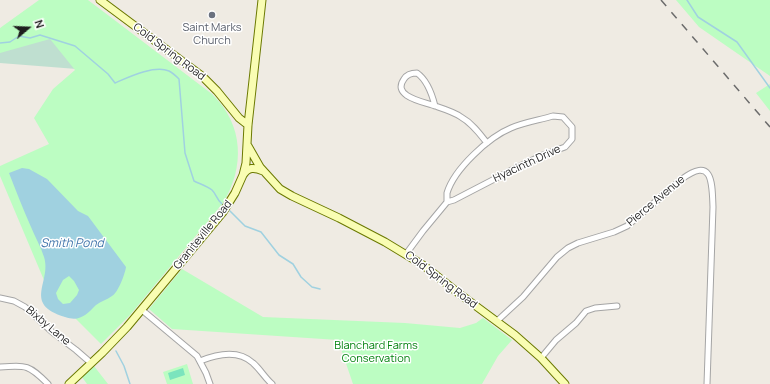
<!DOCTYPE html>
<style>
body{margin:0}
#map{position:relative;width:770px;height:384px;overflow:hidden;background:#efebe3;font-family:Manrope,sans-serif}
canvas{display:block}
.north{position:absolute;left:8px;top:8px;width:40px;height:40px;-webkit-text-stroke:3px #fff;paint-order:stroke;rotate:71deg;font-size:11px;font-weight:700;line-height:16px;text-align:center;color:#1e1e1e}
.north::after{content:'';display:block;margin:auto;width:14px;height:18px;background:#1e1e1e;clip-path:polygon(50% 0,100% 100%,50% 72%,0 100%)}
</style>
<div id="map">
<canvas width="770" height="384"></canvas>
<div class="north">N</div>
</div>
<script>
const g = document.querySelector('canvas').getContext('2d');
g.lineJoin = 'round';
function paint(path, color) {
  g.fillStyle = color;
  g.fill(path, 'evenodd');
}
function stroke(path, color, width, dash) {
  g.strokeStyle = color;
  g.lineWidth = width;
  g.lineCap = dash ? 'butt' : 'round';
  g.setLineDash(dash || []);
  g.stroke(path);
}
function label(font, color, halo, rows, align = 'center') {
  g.font = font + ' Manrope,sans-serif';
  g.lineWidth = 3;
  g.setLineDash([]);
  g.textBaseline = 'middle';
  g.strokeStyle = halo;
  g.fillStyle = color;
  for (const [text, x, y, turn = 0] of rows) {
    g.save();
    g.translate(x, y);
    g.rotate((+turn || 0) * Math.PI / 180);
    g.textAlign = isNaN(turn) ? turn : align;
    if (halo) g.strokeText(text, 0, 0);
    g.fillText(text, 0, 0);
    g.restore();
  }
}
paint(new Path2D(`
 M 59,31 L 115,72 L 0,63 L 0,39 Z`), '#bfdfd0');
paint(new Path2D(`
 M 39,0 L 88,0 L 212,94 C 244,125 245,167 223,203 L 130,315 L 101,344 L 49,292 L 0,176 L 0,166 L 49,144 L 34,118 L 53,89 L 75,70 L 50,39 L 0,53 L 0,28 Z
 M 676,0 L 770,0 L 770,76 L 699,27 Z
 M 770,84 L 770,111 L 756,93 Z
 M 182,269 L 263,317 L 405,323 L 460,328 L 476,323 L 483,318 L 512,340 L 498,356 L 482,384 L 353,384 L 338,340 L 172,329 L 149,309 Z
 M 187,364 L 193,384 L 167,384 L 163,372 Z
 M 94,366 L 108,384 L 87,384 L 82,377 Z`), '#bcfdc2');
paint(new Path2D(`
 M 183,368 L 185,375 L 170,380 L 168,373 Z`), '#7be4bd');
paint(new Path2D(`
 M 22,168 L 29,169 L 47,179 L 78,211 L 88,216 L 126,267 C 125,274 118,293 112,296 C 107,300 101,301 96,305 C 86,315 80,322 65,317 C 22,304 52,282 44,257 C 41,247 35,237 31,227 C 23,209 16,191 9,173 ZM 69,276 L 74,281 L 79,290 L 77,295 L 70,303 L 63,304 L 58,299 L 56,293 L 63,280 Z`), '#a0d1e0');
stroke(new Path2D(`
 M 687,0 L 698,17 L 737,42 L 770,88
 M 0,43 L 10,42 L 19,36 L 30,38 L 40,35 L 75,46 L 108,74 L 115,83 C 129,77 154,65 169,71 C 173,73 176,76 179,79 L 185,153 L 194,181 C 200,184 207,186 212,190 C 217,195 216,199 222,204
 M 230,211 L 245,226 L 261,232 L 279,255 L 293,264 L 301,277 L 312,287 L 320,289
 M 116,351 L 124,366 L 130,384`), '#a0d1e0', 1.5);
const street = new Path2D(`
 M 435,106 C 432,94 427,80 417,73 C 412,73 407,74 404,79 C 391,97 425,102 435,106 C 444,109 454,112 461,117 C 472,123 480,134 487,143
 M 553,116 L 563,117 L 572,127 L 572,139 L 565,147 L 543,155 L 508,172 L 454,200 L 447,202 C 447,199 447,195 447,193 C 454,169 489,137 511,128 C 525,122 540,120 553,116 Z
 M 406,254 L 423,231 L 447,202
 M 0,298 L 14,301 L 25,307 L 51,331 L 76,350 L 91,363
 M 142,310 L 197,356 L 206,373 L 210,384
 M 497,321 L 523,297 L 557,257 L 568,248 L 578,243 L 614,232 L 627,226 L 682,179 C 713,156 712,183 713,207 L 707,384
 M 541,358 L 556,340 L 576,323 L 586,311 L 595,308 L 617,306
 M 200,361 C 217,354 238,349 253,363 C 260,369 265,378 272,384
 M 0,367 C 27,365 29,365 48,384`);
const secondary = new Path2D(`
 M 100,0 L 202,76 L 217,91 L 239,118 L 248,125
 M 248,146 L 260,167 L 280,189 L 292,196 L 339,218 L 385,242 L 423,265 L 457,292 L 515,335 L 541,358 L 565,384
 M 243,175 C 248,167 254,167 263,171
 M 69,384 L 102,353 L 127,327 L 223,212 L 235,193 L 243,175 L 246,163 L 248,125 L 262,0`);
stroke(street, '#a5a5a5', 7);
stroke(secondary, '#6b7900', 9);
stroke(street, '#fff', 5);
stroke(secondary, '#f9fdb3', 7);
stroke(new Path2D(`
 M 661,0 L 770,127`), '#6c6c6c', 1.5, [8, 8]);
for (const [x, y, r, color] of [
 [212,15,4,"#6b7280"]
]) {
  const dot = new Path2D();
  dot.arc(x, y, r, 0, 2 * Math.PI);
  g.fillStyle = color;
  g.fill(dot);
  stroke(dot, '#fff', 1.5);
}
label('11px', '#5b616d', '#fff', [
 ["Saint Marks",212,28],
 ["Church",212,41]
]);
label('11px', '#1e1e1e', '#fff', [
 ["Cold Spring Road",169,52,37],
 ["Hyacinth Drive",527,164,-25],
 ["Pierce Avenue",656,201,-40],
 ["Graniteville Road",203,235,-51],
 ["Cold Spring Road",441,280,37],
 ["Bixby Lane",48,326,40]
]);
label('11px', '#048310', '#fff', [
 ["Blanchard Farms",376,346],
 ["Conservation",376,359]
]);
label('italic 12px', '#4175ab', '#fff', [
 ["Smith Pond",72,244]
]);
</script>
